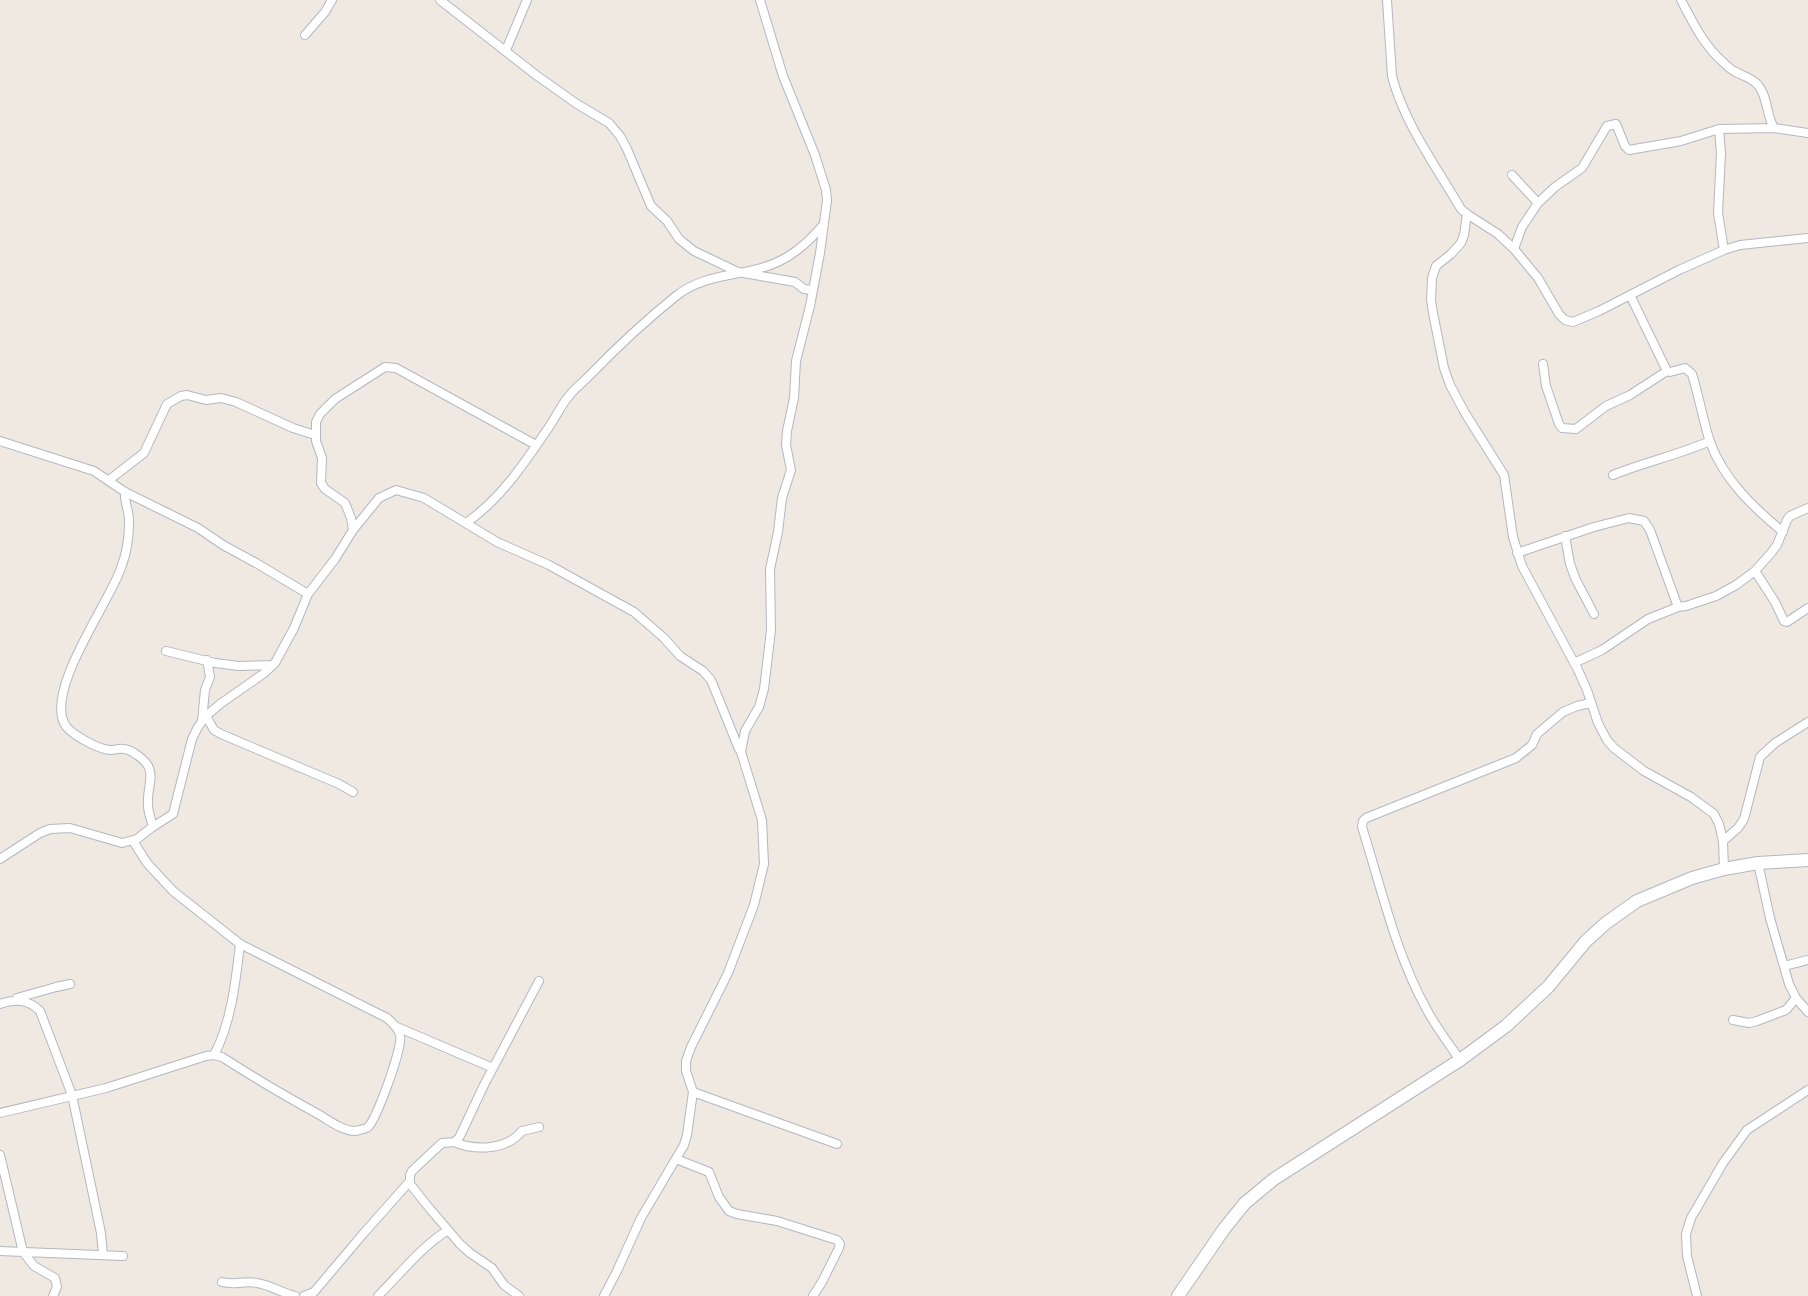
<!DOCTYPE html>
<style>
body{margin:0}
canvas{display:block;background:#efe9e1}
</style>
<canvas width="1808" height="1296"></canvas>
<script>
const g = document.querySelector('canvas').getContext('2d');
g.lineJoin = 'round';
function stroke(path, color, width, dash) {
  g.strokeStyle = color;
  g.lineWidth = width;
  g.lineCap = dash ? 'butt' : 'round';
  g.setLineDash(dash || []);
  g.stroke(path);
}
const street = new Path2D(`
 M 440,0 L 536,75 L 577,104 L 609,123 L 620,136 L 627,149 L 651,206 L 667,221 L 679,239 L 694,251 L 738,272 L 795,282 L 804,289 L 813,290
 M 1387,0 L 1392,76 C 1403,121 1437,168 1461,209 L 1467,214 L 1498,234 L 1514,249 L 1538,278 L 1559,314 L 1565,320 L 1573,322 L 1599,311 L 1679,270 L 1724,250 L 1740,245 L 1808,238
 M 1681,0 C 1692,21 1704,46 1723,62 C 1726,65 1730,69 1734,71 C 1742,76 1751,77 1758,85 C 1768,97 1766,115 1774,128 L 1808,133
 M 305,35 L 325,12 L 332,0
 M 506,50 L 527,0
 M 1719,129 L 1721,153 L 1718,213 L 1724,250
 M 1512,175 L 1538,203
 M 1467,214 L 1464,235 L 1461,243 L 1451,254 L 1436,266 L 1432,278 L 1431,300 L 1433,313 L 1444,368 L 1450,385 L 1465,413 L 1504,475 L 1513,537 L 1522,566 L 1578,670 L 1587,690 L 1598,723 L 1607,740 L 1614,748 L 1644,771 L 1691,797 L 1714,814 L 1719,824 L 1723,841 L 1724,869
 M 1514,249 L 1522,227 L 1538,203 L 1555,187 L 1582,168 L 1607,126 L 1616,124 L 1625,146 L 1629,150 L 1681,141 L 1719,129 L 1774,128
 M 1630,295 L 1667,371 L 1670,372 L 1685,368 L 1692,374 C 1699,397 1703,420 1710,442 C 1724,480 1753,507 1783,532
 M 1543,364 L 1546,386 L 1559,424 L 1562,428 L 1576,429 L 1606,406 L 1630,395 L 1667,371
 M 0,441 L 94,471 L 125,492 L 198,528 L 223,545 L 256,563 L 308,594
 M 1613,475 C 1645,462 1678,455 1710,441
 M 109,480 L 144,453 L 167,404 L 181,396 L 187,395 L 206,400 L 221,398 L 236,402 L 293,428 L 315,435
 M 125,492 C 124,503 130,512 129,523 C 129,537 126,555 121,568 C 109,603 47,687 64,723 C 69,734 98,749 110,750 C 115,750 119,748 124,749 C 132,750 146,760 149,768 C 153,777 148,789 148,799 C 147,809 150,817 153,826
 M 466,523 C 501,499 526,461 549,427 C 556,417 561,405 569,396 C 574,389 582,383 588,377 C 616,348 645,321 676,296 C 701,276 732,276 761,268 C 788,261 807,244 824,224
 M 353,530 L 351,518 L 345,503 L 325,489 L 321,483 L 322,458 L 316,441 L 316,422 L 320,414 L 335,399 L 385,367 L 396,368 L 536,445
 M 1565,536 L 1570,564 L 1576,580 L 1594,614
 M 1517,553 L 1594,527 L 1629,518 L 1644,521 L 1650,530 L 1678,607
 M 1755,571 L 1775,602 L 1784,621 L 1787,622 L 1808,608
 M 166,651 L 215,663 L 239,666 L 273,665
 M 1574,663 L 1602,650 L 1648,619 L 1678,607 L 1686,606 L 1716,596 L 1736,585 L 1755,571 L 1771,553 L 1777,545 L 1787,520 L 1790,516 L 1808,508
 M 206,716 L 214,730 L 221,734 L 339,784 L 353,792
 M 202,721 L 205,690 L 210,677 L 207,660
 M 1723,841 L 1738,828 L 1744,819 L 1760,757 L 1775,743 L 1808,722
 M 0,859 L 40,833 L 50,829 L 70,828 L 122,843 L 137,839 L 151,828 L 173,814 L 192,739 L 198,727 L 206,716 L 220,704 L 263,674 L 275,663 L 294,628 L 308,594 L 335,559 L 353,530 L 379,498 L 396,490 L 424,498 L 497,542 L 549,565 L 634,612 L 664,638 L 680,656 L 703,671 L 711,680 L 739,749
 M 1758,863 L 1770,918 L 1789,984 L 1796,998 L 1808,1012
 M 1784,966 L 1808,960
 M 17,998 L 56,987 L 70,984
 M 0,1004 C 15,999 28,999 40,1011 L 72,1095 L 101,1233 L 103,1255
 M 1733,1020 L 1749,1023 L 1757,1021 L 1786,1010 L 1796,998
 M 397,1027 L 493,1068
 M 214,1055 C 231,1024 236,980 240,944
 M 1460,1060 C 1449,1044 1436,1027 1427,1010 C 1396,955 1381,887 1362,827 L 1363,821 L 1366,818 L 1516,758 L 1532,745 L 1537,734 L 1563,712 L 1577,706 L 1591,703
 M 693,1092 L 837,1144
 M 0,1113 L 106,1088 L 206,1056 L 214,1055 L 222,1057 C 253,1077 285,1096 318,1114 C 329,1120 342,1131 355,1131 C 359,1130 366,1129 368,1127 C 377,1118 403,1047 400,1036 C 399,1028 392,1023 387,1018 L 240,944 L 173,891 L 147,863 L 133,841
 M 454,1142 C 476,1151 507,1150 522,1131 L 539,1127
 M 0,1155 L 23,1252 L 34,1266 L 55,1278 L 57,1287 L 53,1296
 M 676,1159 L 709,1172 L 719,1197 L 729,1211 L 737,1214 L 777,1221 L 837,1240 L 840,1244 L 839,1248 L 822,1282 L 813,1296
 M 0,1251 L 123,1256
 M 222,1282 C 236,1286 244,1280 257,1283 C 270,1285 282,1293 295,1296
 M 304,1296 L 314,1292 L 363,1234 L 410,1181
 M 378,1296 C 401,1273 421,1247 448,1230
 M 519,1296 L 504,1285 L 492,1268 L 470,1253 L 460,1244 L 430,1209 L 410,1184 L 410,1175 L 412,1171 L 442,1143 L 454,1142 L 459,1138 L 484,1085 L 539,981
 M 604,1296 L 617,1271 L 641,1218 L 684,1145 L 687,1135 L 693,1092 L 686,1071 L 686,1061 L 691,1047 L 728,973 L 754,905 L 764,864 L 762,820 L 741,752 L 745,731 L 759,707 L 764,689 L 771,630 L 770,569 L 778,532 L 782,498 L 791,470 L 786,445 L 787,431 L 794,398 L 796,361 L 810,306 L 820,253 L 827,200 L 826,190 L 815,155 L 783,76 L 760,0
 M 1697,1296 L 1687,1256 L 1686,1234 L 1691,1218 L 1723,1163 L 1747,1130 L 1808,1090`);
const secondary = new Path2D(`
 M 1178,1296 L 1224,1229 L 1245,1203 L 1274,1179 L 1460,1060 L 1506,1026 L 1548,987 L 1586,941 L 1606,923 L 1637,901 L 1692,878 L 1724,869 L 1758,863 L 1808,860`);
stroke(street, '#b4b7c1', 10);
stroke(secondary, '#b4b7c1', 14);
stroke(street, '#fff', 8);
stroke(secondary, '#fff', 12);
</script>
